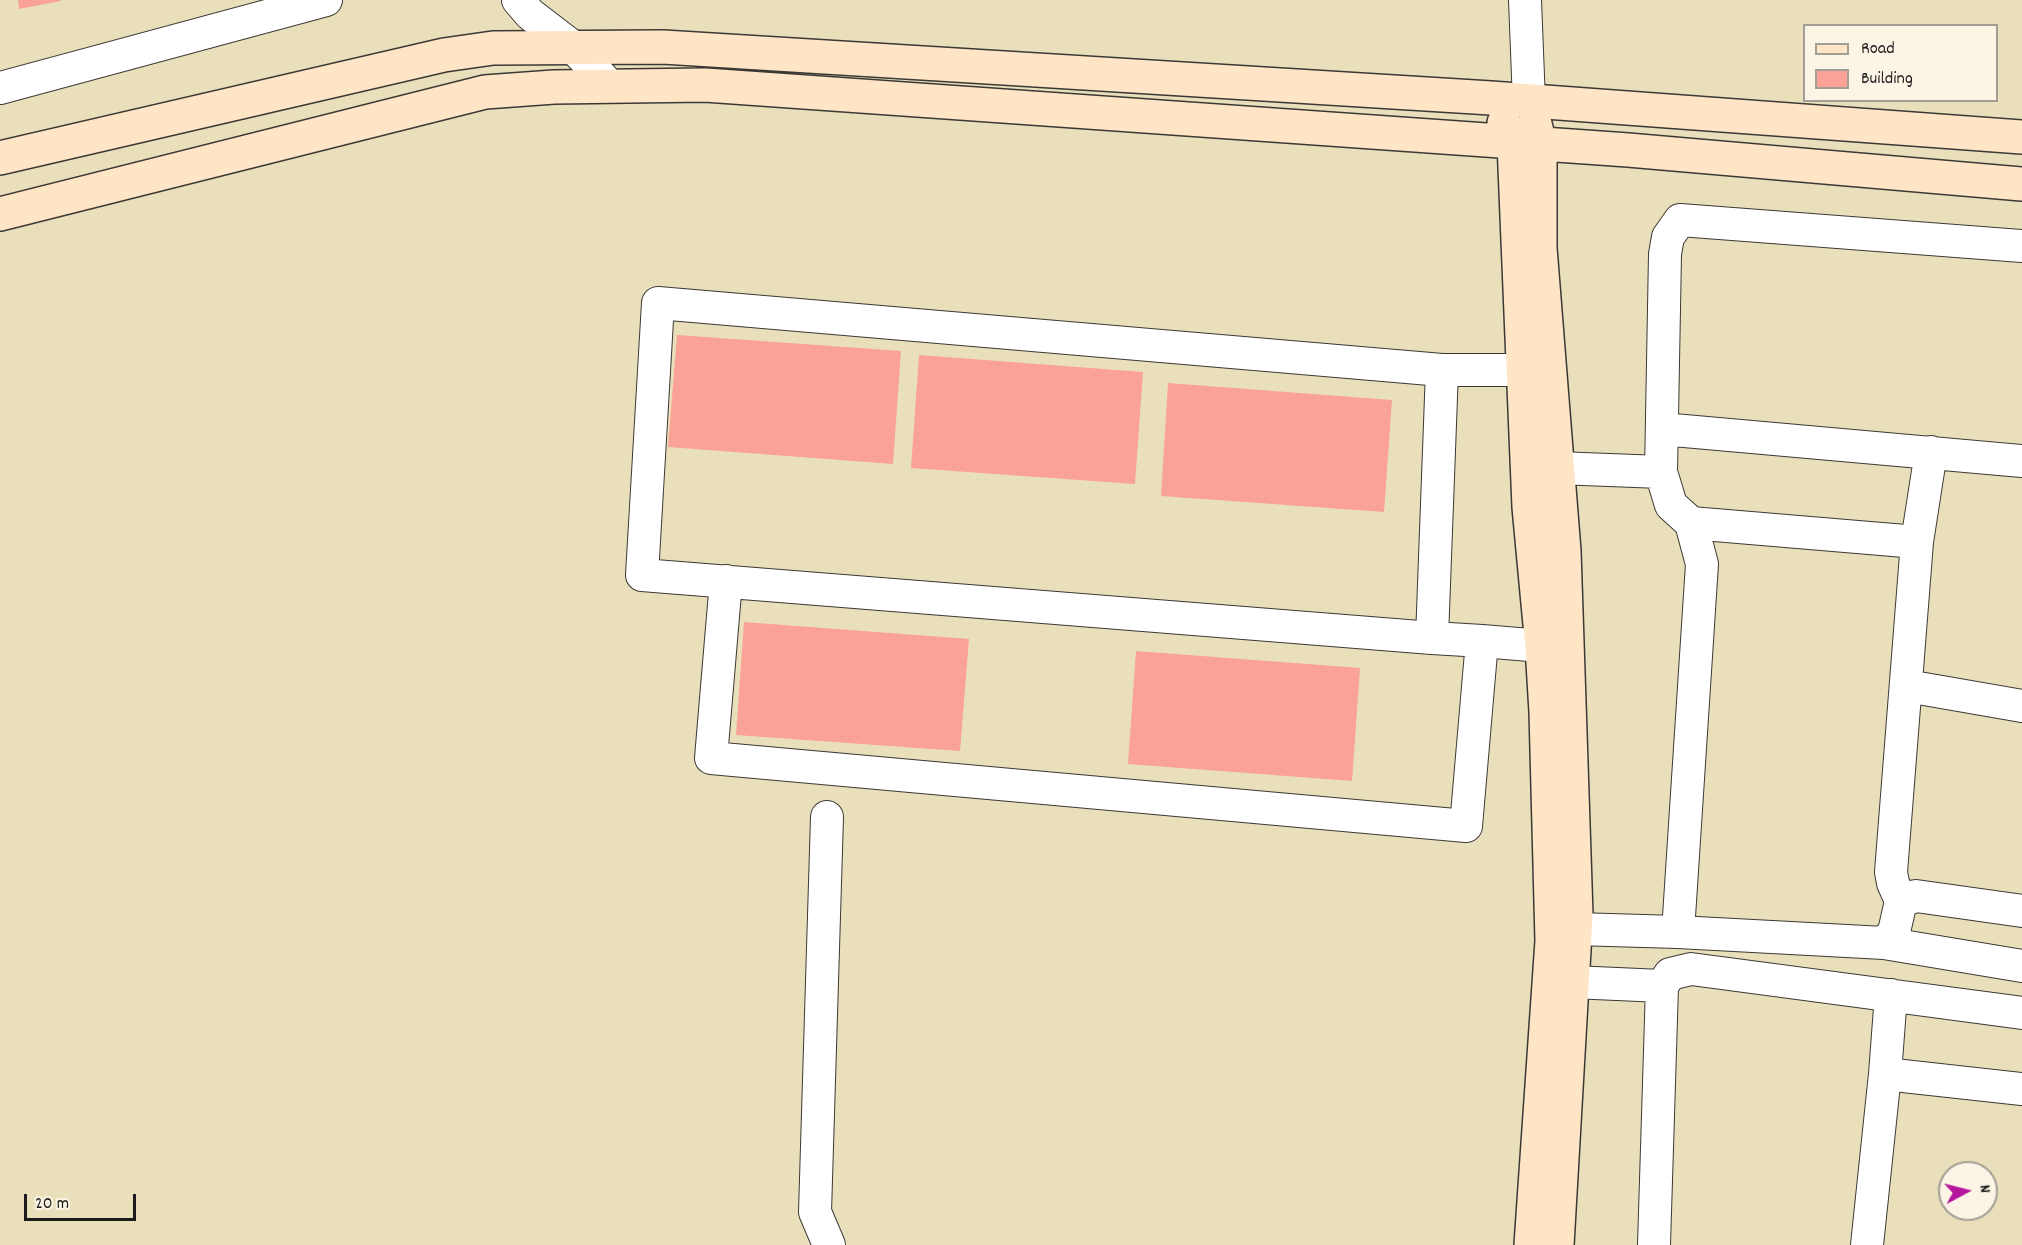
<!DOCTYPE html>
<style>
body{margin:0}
#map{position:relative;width:2022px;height:1245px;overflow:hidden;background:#eadfbb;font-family:Dekko,sans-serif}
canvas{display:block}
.legend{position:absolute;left:1803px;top:24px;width:195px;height:78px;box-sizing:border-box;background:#fcf5e5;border:2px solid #a29e95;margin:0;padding:8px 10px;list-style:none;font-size:18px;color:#1c1c1c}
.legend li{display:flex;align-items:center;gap:12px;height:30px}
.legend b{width:30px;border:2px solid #a29e95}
.north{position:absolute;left:1938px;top:1161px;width:60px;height:60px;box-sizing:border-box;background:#fcf5e5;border:2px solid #a29e95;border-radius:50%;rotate:83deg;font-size:16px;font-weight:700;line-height:24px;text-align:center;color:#1c1c1c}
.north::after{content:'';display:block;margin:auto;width:21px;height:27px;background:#b5179e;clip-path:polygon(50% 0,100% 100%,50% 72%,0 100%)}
.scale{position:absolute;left:24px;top:1194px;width:112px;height:27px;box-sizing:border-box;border:3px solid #1c1c1c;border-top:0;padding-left:8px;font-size:18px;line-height:21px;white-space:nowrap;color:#1c1c1c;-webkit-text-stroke:4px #fcf5e5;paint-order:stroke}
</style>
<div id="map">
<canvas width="2022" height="1245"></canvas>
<ul class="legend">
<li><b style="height:8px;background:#fee5c5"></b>Road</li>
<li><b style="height:16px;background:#faa296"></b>Building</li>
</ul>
<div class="north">N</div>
<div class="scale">20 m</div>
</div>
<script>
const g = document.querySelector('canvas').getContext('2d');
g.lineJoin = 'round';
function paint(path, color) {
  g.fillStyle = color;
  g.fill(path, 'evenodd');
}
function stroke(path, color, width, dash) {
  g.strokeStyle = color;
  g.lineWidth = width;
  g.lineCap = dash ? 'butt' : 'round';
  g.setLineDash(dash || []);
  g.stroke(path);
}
paint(new Path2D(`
 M 18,0 L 61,0 L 61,1 L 19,9 Z
 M 677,335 L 901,351 L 893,464 L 668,447 Z
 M 919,355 L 1143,372 L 1135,484 L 911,468 Z
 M 1168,383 L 1392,400 L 1384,512 L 1161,496 Z
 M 744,622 L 969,639 L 960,751 L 736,735 Z
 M 1136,651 L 1360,668 L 1352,781 L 1128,764 Z`), '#faa296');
const street = new Path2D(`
 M 518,0 L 530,14 L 573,47 L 610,86
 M 1525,0 L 1529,102
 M 0,88 L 326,0
 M 1442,370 L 1432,638 L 642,575 L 658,303 L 1442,370 L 1522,370
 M 1662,429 L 2022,461
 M 1557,468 L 1661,472
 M 1691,523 L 1917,542 L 1931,452
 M 726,581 L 711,758 L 1466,826 L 1482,641 L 1432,638
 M 1482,641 L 1542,646
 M 1907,686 L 2022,706
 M 827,817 L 815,1212 L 829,1245
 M 1901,901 L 1893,883 L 1891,872 L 1917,542
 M 1575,929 L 1678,932 L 1884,943 L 1894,932 L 1901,901 L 1916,896 L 2022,911
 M 1678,932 L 1702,564 L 1691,523 L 1671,505 L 1661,472 L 1665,254 L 1668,237 L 1680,220 L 2022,246
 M 1884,943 L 2022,966
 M 1572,982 L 1662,986 L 1670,974 L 1691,969 L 2022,1013
 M 1885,1074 L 2022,1089
 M 1654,1245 L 1662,986
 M 1867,1245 L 1885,1074 L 1891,995`);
const secondary = new Path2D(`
 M 1504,123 L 1514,143 L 1529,507 L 1542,646 L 1546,712 L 1552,941 L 1531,1245
 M 1535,124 L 1540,144 L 1540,248 L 1564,551 L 1576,915 L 1557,1245
 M 0,158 L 444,55 L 493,48 L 663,47 L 1491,98 L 2022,137
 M 0,214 L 485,92 L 554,87 L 705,85 L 1628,150 L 2022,184`);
stroke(street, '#3b3934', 34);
stroke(secondary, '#3b3934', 36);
stroke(street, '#fff', 32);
stroke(secondary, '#fee5c5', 33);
</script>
